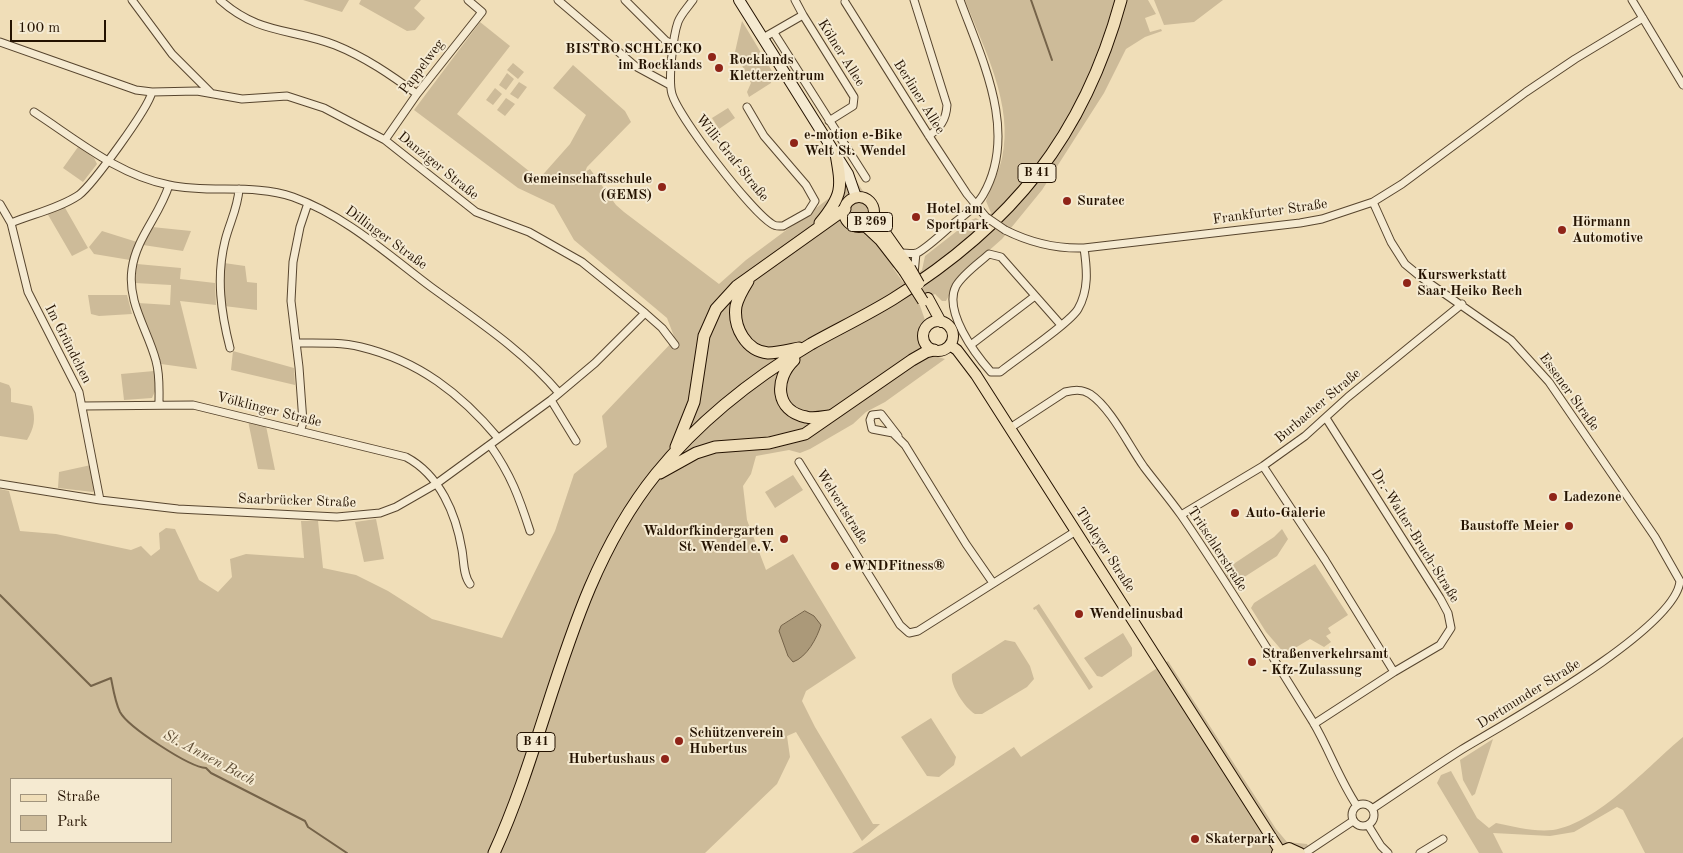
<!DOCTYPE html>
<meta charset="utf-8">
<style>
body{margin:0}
#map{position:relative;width:1683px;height:853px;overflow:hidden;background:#f0deb8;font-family:"Old Standard TT",serif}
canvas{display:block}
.legend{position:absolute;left:10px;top:778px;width:162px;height:65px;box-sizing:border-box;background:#f5ead1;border:1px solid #a1947d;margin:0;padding:6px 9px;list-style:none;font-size:15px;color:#241200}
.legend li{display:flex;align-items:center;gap:10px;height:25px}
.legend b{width:25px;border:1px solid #a1947d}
.scale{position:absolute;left:10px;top:20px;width:96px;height:22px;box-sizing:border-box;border:2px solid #241200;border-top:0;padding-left:6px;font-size:15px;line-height:18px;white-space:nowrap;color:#241200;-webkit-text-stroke:4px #f5ead1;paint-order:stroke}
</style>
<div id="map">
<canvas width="1683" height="853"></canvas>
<ul class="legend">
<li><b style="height:6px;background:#f0deb8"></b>Straße</li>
<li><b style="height:14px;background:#cdbb99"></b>Park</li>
</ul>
<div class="scale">100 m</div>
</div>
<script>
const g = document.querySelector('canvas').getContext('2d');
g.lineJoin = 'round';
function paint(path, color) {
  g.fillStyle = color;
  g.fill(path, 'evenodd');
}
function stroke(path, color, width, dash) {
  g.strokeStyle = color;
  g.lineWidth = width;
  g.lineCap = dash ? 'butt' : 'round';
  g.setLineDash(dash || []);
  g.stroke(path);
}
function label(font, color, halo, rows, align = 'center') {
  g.font = font + ' "Old Standard TT",serif';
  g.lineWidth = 4;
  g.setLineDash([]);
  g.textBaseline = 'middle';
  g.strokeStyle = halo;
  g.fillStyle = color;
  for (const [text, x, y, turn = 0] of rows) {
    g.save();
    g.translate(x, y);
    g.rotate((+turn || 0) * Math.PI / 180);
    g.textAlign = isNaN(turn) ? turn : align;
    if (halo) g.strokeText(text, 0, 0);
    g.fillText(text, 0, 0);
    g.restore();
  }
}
paint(new Path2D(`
 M 303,0 L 349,0 L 342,12 Z
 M 361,0 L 421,0 L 414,8 L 425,18 L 415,30 L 407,31 L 359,4 Z
 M 965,0 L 1148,0 L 1156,14 L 1145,18 L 1150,32 L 1161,29 L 1162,31 L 1145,37 L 1126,49 L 1104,93 L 1042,190 L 1002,239 L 959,277 L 946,301 L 942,301 L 935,294 L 919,303 L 925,320 L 919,336 L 924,348 L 931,355 L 945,359 L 885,402 L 866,412 L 853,424 L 810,449 L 800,453 L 789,450 L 756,456 L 751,474 L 743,486 L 747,520 L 766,570 L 793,554 L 856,658 L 806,691 L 802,701 L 815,727 L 873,824 L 880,824 L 862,841 L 796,732 L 787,736 L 790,757 L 777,784 L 705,853 L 0,853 L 0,489 L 9,491 L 20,531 L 56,534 L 131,550 L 141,546 L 151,556 L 160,549 L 159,533 L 166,528 L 175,529 L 199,580 L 218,592 L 232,577 L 230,559 L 246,554 L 304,558 L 301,521 L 318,521 L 323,568 L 356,575 L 388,591 L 432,619 L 502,638 L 555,531 L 574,474 L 607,447 L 602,416 L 675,339 L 667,318 L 574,240 L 554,205 L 518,188 L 414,110 L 480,22 L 510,46 L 457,114 L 539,179 L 570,144 L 586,115 L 553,88 L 573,65 L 625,111 L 631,122 L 587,167 L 585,172 L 590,169 L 616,205 L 624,212 L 719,284 L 746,260 L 855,179 L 907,258 L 893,268 L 903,282 L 922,270 L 925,256 L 971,220 L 976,218 L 982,222 L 991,213 L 986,201 C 991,187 999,172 1002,158 C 1014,105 984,49 965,0 ZM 11,779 L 171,779 L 171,842 L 11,842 Z
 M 1154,0 L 1223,0 L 1194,22 L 1164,25 Z
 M 742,21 L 772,71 L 771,83 L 749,97 L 747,92 L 751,83 L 735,52 Z
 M 513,63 L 524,72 L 518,79 L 507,70 Z
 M 507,73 L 514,79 L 506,90 L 499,85 Z
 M 519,82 L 527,87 L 518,99 L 510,94 Z
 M 495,88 L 502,94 L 493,105 L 486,100 Z
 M 506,98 L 515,104 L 505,116 L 497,110 Z
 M 728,108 L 735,118 L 719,129 L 712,118 Z
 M 78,147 L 94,158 L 97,164 L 83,182 L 63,168 Z
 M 64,206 L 88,248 L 72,256 L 47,213 Z
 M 152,227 L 191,231 L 183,251 L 143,245 Z
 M 102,231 L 137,242 L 130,260 L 94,254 L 89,247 Z
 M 224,263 L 245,266 L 247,282 L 257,283 L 257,310 L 224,306 Z
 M 137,264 L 181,268 L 180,279 L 215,283 L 216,305 L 180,301 L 197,369 L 161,364 L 138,303 L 170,305 L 171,285 L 135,283 Z
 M 88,295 L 127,295 L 132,314 L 99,316 L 91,314 Z
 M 233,351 L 294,368 L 295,385 L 231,370 Z
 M 154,371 L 156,389 L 152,398 L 124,400 L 121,374 Z
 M 0,382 L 9,385 L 11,389 L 11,402 L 32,406 C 36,419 34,428 27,440 L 0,436 Z
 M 248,421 L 266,426 L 275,470 L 258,469 Z
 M 91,465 L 95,488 L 93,492 L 58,488 L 59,472 Z
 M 793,475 L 803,490 L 775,508 L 765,492 Z
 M 376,519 L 384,559 L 364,562 L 355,522 Z
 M 1282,529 L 1288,539 L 1277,556 L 1235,583 L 1230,581 L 1225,573 L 1226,569 L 1274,537 Z
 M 1315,564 L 1348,615 L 1328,628 L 1331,633 L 1326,636 L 1331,642 L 1324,647 L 1310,639 L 1285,654 L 1266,632 L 1251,608 L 1254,603 Z
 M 1039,604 L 1093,687 L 1089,690 L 1036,609 L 1034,610 L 1033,608 Z
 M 1123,633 L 1132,648 L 1132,656 L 1102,677 L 1097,676 L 1084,658 Z
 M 1005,640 L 1015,642 L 1030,666 L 1034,679 L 1027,687 L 982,714 L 975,714 C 965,708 950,686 952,674 Z
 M 1168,661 L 1276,829 L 1287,842 L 1307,844 L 1312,853 L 852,853 L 1014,747 L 1021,757 Z
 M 931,718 L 956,757 L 954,765 L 939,777 L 927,776 L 901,737 Z
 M 1683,737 L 1683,853 L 1645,853 L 1623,810 L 1617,807 L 1574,832 L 1550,836 L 1493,833 L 1503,853 L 1479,853 L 1437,783 L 1441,775 L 1451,771 L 1477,818 L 1489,828 L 1496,823 C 1515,827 1534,832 1553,830 C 1598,823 1648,766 1683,737 Z
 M 1493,739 L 1475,794 L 1472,796 L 1463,780 L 1460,760 Z`), '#cdbb99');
const water = new Path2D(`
 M 805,611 L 814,616 L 821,625 C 817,638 807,657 793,662 L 788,656 L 779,631 L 781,626 Z`);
paint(water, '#ab9979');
stroke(water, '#756349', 1);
stroke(new Path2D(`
 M 1031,0 L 1052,60
 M 0,595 L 91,686 L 111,678 C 113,688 115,702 120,712 C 128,727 189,767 206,768 L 211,773 L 305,821 L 308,827 L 347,853`), '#756349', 2);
const minor = new Path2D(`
 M 132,0 L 172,54 L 211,93
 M 220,0 C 259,35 291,28 335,45 C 365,57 391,75 417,94
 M 558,0 L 635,66 L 670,85
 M 625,0 L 666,41 L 674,45
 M 693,0 C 688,7 681,14 678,22 C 673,36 668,80 672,94 C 679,118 751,211 772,224 C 776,227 779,226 783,226 L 808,212 L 815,201 L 806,185 L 764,136 L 747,107
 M 914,0 L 947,105 C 946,121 940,127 929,136
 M 1632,0 L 1683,85
 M 845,2 L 929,136 L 967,194 L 986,217
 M 803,15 L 854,97 L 853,106 L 829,121
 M 774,33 L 866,178
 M 763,38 L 803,15 L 795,0
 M 0,42 L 136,90 L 152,92 L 197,91 L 242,99 L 287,96 L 324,108 L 385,140 L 476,212 L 529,232 L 582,262 L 645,313 L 662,328 L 675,345
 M 34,112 C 77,140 118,175 169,185 C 210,194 253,183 293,197 C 346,216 387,254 431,287 C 475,319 524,351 559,393
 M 385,140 L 417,94 L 482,12 L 468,0
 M 0,204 L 11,223 L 28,292 L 79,392 L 100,500
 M 11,223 C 33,214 60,208 79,195 C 93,184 148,109 152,92
 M 1005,230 C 1031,243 1055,249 1084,248 L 1300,223 L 1322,219 L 1373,202 L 1402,184 L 1526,92 L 1575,59 L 1643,18
 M 902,253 C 906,253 913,254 917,253 C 927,248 944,232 953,224 C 963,216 976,207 983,195 C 1019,133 982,60 960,0
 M 914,274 L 916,253
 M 1061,325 L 1001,257 L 989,254 C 979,263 963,274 956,286 C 943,311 975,354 991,372 L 1000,372 C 1016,359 1070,323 1078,309 C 1089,290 1087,269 1084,248
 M 296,343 C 318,343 340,342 361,347 C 419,361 461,394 498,438
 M 972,344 L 1035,296
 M 230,348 C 221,313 216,277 225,241 C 229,224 238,208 239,189
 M 551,400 L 576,441
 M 159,403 C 159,389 160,375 156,361 C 148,330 127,303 132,269 C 136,238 160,215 169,185
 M 83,406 L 193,405 L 406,457 C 440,475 456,514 462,550 C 464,561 463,575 470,584
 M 1010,428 L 1065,392 C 1074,390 1082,389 1090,394 C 1111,408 1129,446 1144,467 C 1156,483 1169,498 1181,515 C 1227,582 1270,653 1313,722 C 1329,749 1339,779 1357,806
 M 301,429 L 303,422 L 299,367 L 291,301 L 293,262 L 300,227 L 308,203
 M 898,436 L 881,414 L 872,415 L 870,420 L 872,429 L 893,433 L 905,445 L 966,544 L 993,583
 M 490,445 C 511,475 519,497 530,531
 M 799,462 L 900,625 L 909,633 L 918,631 L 1076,531
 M 1263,466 L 1325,560 L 1394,672
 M 0,484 L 100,500 L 178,509 L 337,517 L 380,513 L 396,507 L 436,484 L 551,400 L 595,363 L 645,313
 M 1181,515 L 1263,466 L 1305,436 L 1348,397 L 1462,304
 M 1314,724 L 1394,672 L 1440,645 L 1451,628 L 1448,613 L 1440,598 L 1326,418
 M1352 815a11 11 0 1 1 22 0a11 11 0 1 1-22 0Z
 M 1372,809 C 1402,789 1431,769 1461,750 C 1504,724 1676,629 1680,581 L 1655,537 L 1549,382 L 1511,340 L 1422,278 L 1405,264 L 1391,242 L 1373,202
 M 1368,825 L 1381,846 L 1388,853
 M 1305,853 L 1353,821
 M 1420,853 L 1443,839`);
const secondary = new Path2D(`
 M 739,0 L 848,174 L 856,197`);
const primary = new Path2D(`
 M844 212a15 15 0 1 1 30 0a15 15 0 1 1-30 0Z
 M 874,217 L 910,268
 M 865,226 L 880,240 L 904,271
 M 928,298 L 941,322
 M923 336a15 15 0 1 1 30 0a15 15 0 1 1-30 0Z
 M 950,345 L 957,350 L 976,375 L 1280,851
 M 1277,853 L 1289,848 L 1300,853`);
const trunk = new Path2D(`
 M 820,223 C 843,195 842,188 836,154
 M 748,281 C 743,289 738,297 736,306 C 733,327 746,351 768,353 C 778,353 789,350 799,348
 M 794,360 C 774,379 775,411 806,417 C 813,419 822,417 829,416
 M 676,447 L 694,402 L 704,336 L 716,309 L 737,286 L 845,209
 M 660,473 L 696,453 L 715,447 L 769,443 L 805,434 L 912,360 L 926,352 L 934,350
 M 494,853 C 551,729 568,583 656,474 C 699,421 752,379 811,344 C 838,329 867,315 893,299 C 1012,225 1084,136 1121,0`);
stroke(minor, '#57452e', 9);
stroke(secondary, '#241200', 12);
stroke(primary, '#241200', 12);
stroke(trunk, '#241200', 13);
stroke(minor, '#f5ead1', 7);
stroke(secondary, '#f5ead1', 10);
stroke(primary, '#f0deb8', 10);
stroke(trunk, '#f0deb8', 11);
const minorBridge = new Path2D(`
 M 986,217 L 1005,230`);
const primaryBridge = new Path2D(`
 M 910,268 L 919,284
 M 904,271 L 923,301`);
stroke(minorBridge, '#57452e', 9, []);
stroke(primaryBridge, '#241200', 12, []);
stroke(minorBridge, '#f5ead1', 7);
stroke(primaryBridge, '#f0deb8', 10);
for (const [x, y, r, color] of [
 [712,57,5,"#8f2418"],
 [719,68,5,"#8f2418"],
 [794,143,5,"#8f2418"],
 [662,187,5,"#8f2418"],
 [1067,201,5,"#8f2418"],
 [916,217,5,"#8f2418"],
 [1562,230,5,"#8f2418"],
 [1407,283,5,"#8f2418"],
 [1553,497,5,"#8f2418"],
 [1235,513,5,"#8f2418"],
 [1569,526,5,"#8f2418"],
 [784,539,5,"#8f2418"],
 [835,566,5,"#8f2418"],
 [1079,614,5,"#8f2418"],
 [1252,662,5,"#8f2418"],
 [679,741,5,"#8f2418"],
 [665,759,5,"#8f2418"],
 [1195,839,5,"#8f2418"]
]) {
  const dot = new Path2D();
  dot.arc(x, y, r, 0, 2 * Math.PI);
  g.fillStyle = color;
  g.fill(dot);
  stroke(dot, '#f5ead1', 2);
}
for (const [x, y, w] of [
 [1037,173,38],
 [870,222,45],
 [536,742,38]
]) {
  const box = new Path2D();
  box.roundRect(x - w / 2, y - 9.5, w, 19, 4);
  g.fillStyle = '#f5ead1';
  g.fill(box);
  stroke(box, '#241200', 1);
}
label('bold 12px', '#241200', null, [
 ["B 41",1037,173],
 ["B 269",870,222],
 ["B 41",536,742]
]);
label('bold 14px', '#241200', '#f5ead1', [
 ["BISTRO SCHLECKO",702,49,"right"],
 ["im Rocklands",702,65,"right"],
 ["Rocklands",729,60],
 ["Kletterzentrum",729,76],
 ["e-motion e-Bike",804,135],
 ["Welt St. Wendel",804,151],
 ["Gemeinschaftsschule",652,179,"right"],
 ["(GEMS)",652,195,"right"],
 ["Suratec",1077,201],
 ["Hotel am",926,209],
 ["Sportpark",926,225],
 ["Hörmann",1572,222],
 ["Automotive",1572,238],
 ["Kurswerkstatt",1417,275],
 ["Saar Heiko Rech",1417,291],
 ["Ladezone",1563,497],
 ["Auto-Galerie",1245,513],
 ["Baustoffe Meier",1559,526,"right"],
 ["Waldorfkindergarten",774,531,"right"],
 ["St. Wendel e.V.",774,547,"right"],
 ["eWNDFitness®",845,566],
 ["Wendelinusbad",1089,614],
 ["Straßenverkehrsamt",1262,654],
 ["- Kfz-Zulassung",1262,670],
 ["Schützenverein",689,733],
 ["Hubertus",689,749],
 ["Hubertushaus",655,759,"right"],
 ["Skaterpark",1205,839]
], 'left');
label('14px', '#241200', '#f5ead1', [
 ["Kölner Allee",841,53,58],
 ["Pappelweg",422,67,-53],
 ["Berliner Allee",919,97,58],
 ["Willi-Graf-Straße",732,158,51],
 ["Danziger Straße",438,166,39],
 ["Frankfurter Straße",1270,212,-8],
 ["Dillinger Straße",386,238,36],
 ["Im Gründchen",68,344,63],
 ["Essener Straße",1569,392,54],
 ["Burbacher Straße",1318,406,-40],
 ["Völklinger Straße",269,410,14],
 ["Saarbrücker Straße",297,501,2],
 ["Welvertstraße",842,507,58],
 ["Dr.-Walter-Bruch-Straße",1415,536,58],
 ["Tritschlerstraße",1217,549,57],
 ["Tholeyer Straße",1105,550,57],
 ["Dortmunder Straße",1529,694,-32]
]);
label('italic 15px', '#614f36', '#f5ead1', [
 ["St. Annen Bach",209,758,28]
]);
</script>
